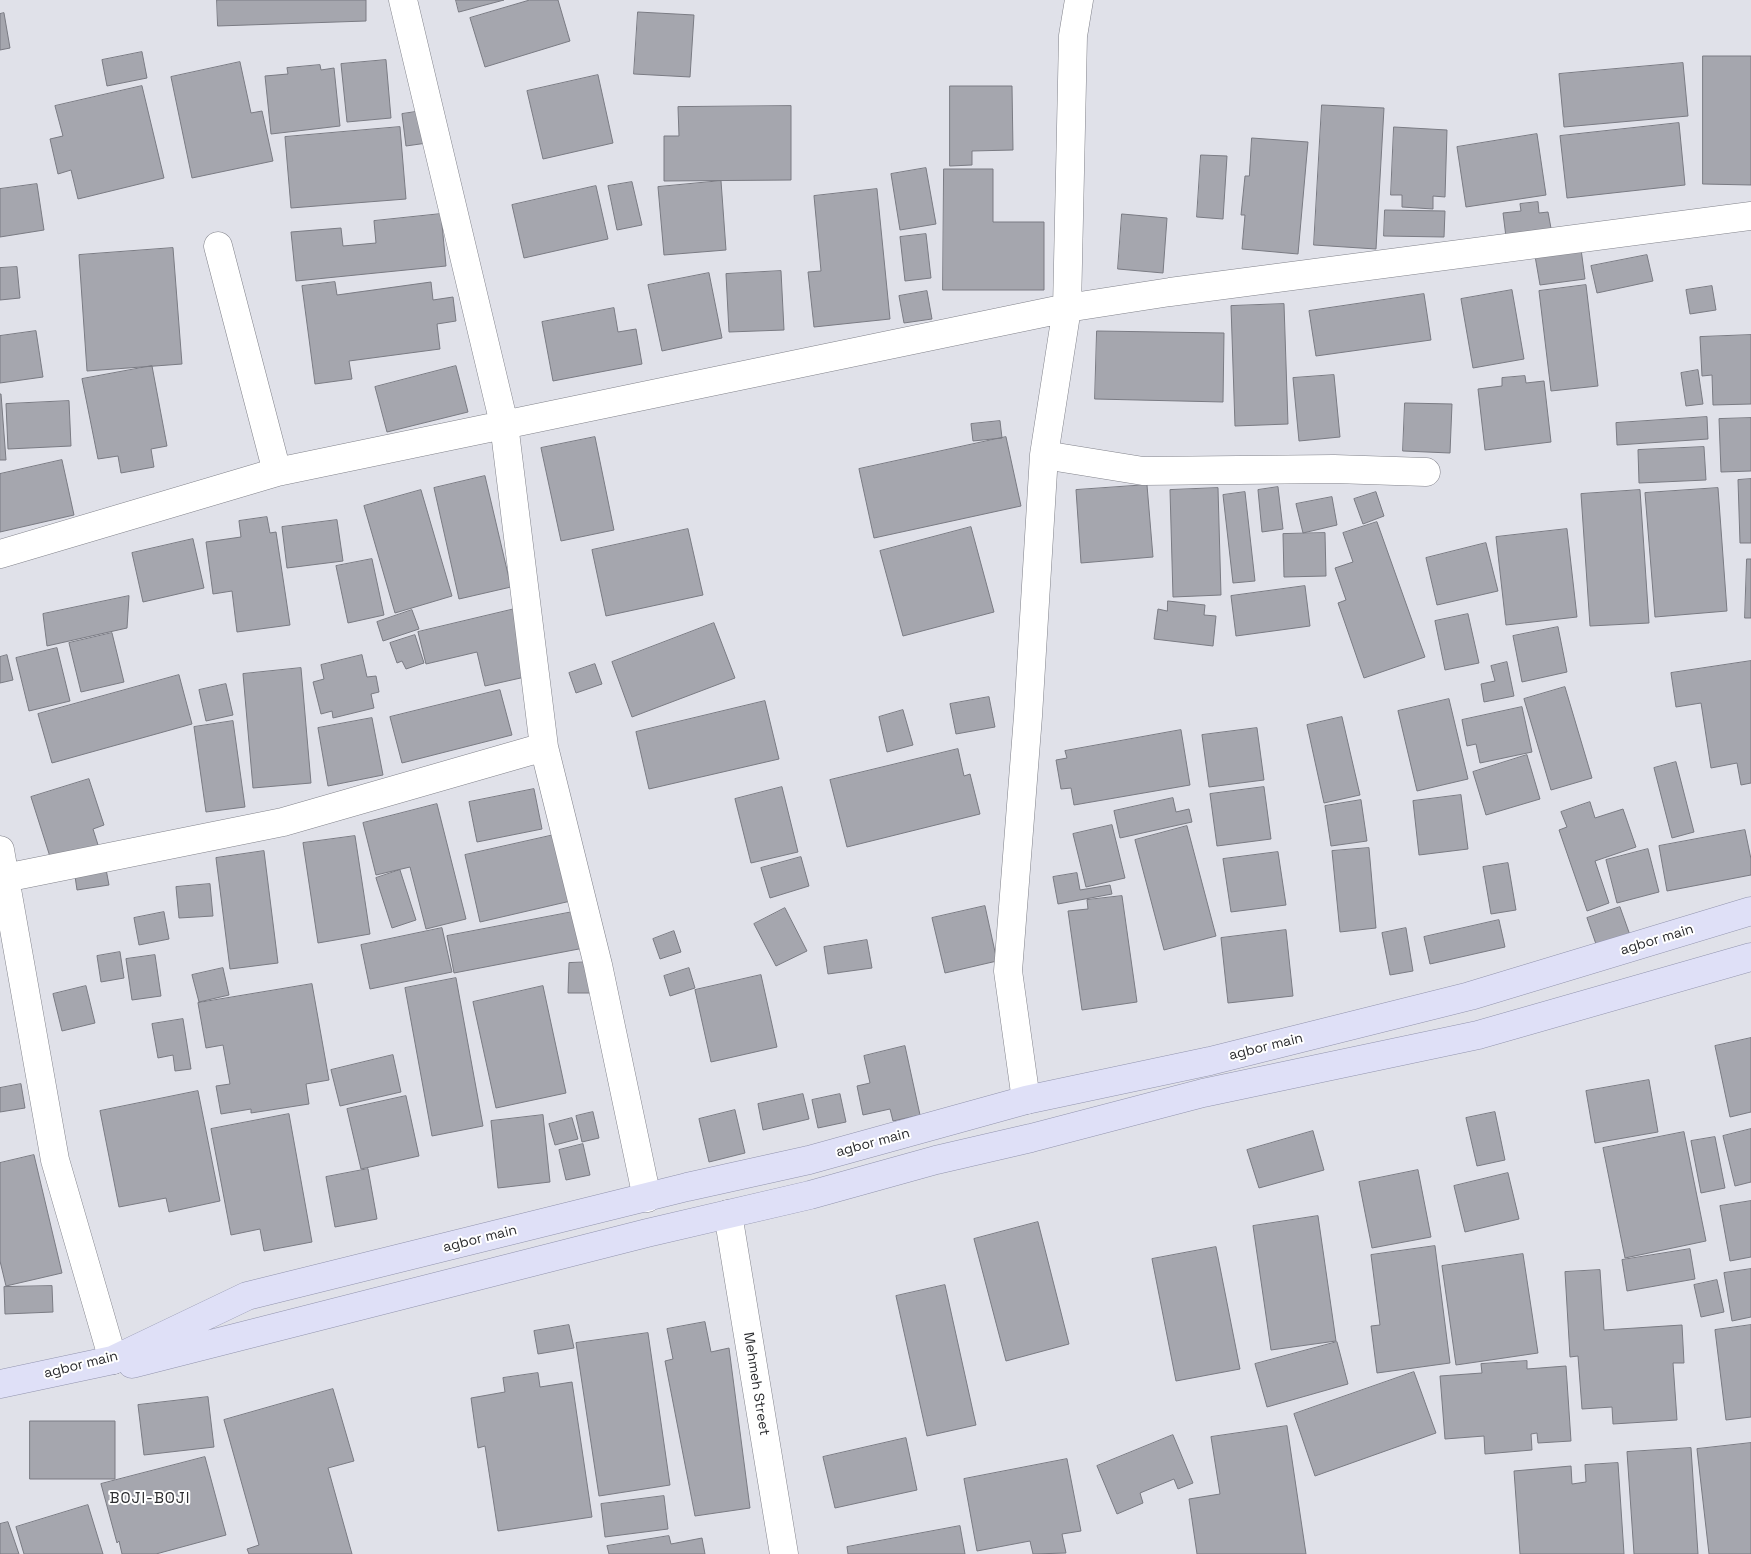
<!DOCTYPE html>
<style>
body{margin:0}
canvas{display:block;background:#e0e1e9}
</style>
<canvas width="1751" height="1554"></canvas>
<script>
const g = document.querySelector('canvas').getContext('2d');
g.lineJoin = 'round';
function paint(path, color) {
  g.fillStyle = color;
  g.fill(path, 'evenodd');
}
function stroke(path, color, width, dash) {
  g.strokeStyle = color;
  g.lineWidth = width;
  g.lineCap = dash ? 'butt' : 'round';
  g.setLineDash(dash || []);
  g.stroke(path);
}
function label(font, color, halo, rows, align = 'center') {
  g.font = font + ' "Space Grotesk",sans-serif';
  g.lineWidth = 4;
  g.setLineDash([]);
  g.textBaseline = 'middle';
  g.strokeStyle = halo;
  g.fillStyle = color;
  for (const [text, x, y, turn = 0] of rows) {
    g.save();
    g.translate(x, y);
    g.rotate((+turn || 0) * Math.PI / 180);
    g.textAlign = isNaN(turn) ? turn : align;
    if (halo) g.strokeText(text, 0, 0);
    g.fillText(text, 0, 0);
    g.restore();
  }
}
const building = new Path2D(`
 M 217,0 L 366,0 L 366,21 L 218,26 Z
 M 456,0 L 504,0 L 459,12 Z
 M 530,0 L 558,0 L 570,41 L 485,67 L 470,18 Z
 M 638,12 L 694,15 L 690,77 L 634,74 Z
 M 4,13 L 10,48 L 0,50 L 0,14 Z
 M 142,52 L 147,78 L 107,86 L 102,60 Z
 M 1703,56 L 1751,56 L 1751,185 L 1703,184 Z
 M 386,60 L 391,118 L 347,122 L 341,64 Z
 M 240,62 L 251,113 L 262,111 L 273,161 L 192,178 L 171,77 Z
 M 1683,63 L 1688,116 L 1564,127 L 1559,74 Z
 M 320,65 L 321,70 L 334,68 L 340,126 L 271,134 L 265,76 L 288,74 L 287,68 Z
 M 598,75 L 613,143 L 543,159 L 527,91 Z
 M 142,86 L 164,178 L 78,199 L 71,170 L 58,174 L 50,139 L 63,136 L 55,106 Z
 M 950,86 L 1012,86 L 1013,150 L 972,151 L 972,165 L 950,166 Z
 M 1322,105 L 1384,108 L 1376,249 L 1314,245 Z
 M 791,106 L 791,180 L 664,181 L 664,136 L 679,136 L 678,107 Z
 M 422,111 L 427,143 L 406,146 L 402,114 Z
 M 1679,123 L 1685,185 L 1567,198 L 1560,136 Z
 M 400,127 L 406,199 L 291,208 L 285,137 Z
 M 1394,127 L 1447,130 L 1445,197 L 1433,196 L 1433,209 L 1402,207 L 1402,195 L 1391,195 Z
 M 1537,134 L 1546,195 L 1466,207 L 1457,147 Z
 M 1252,138 L 1308,142 L 1298,254 L 1242,249 L 1245,215 L 1241,215 L 1245,176 L 1249,176 Z
 M 1201,155 L 1227,156 L 1223,219 L 1197,217 Z
 M 926,168 L 936,224 L 900,230 L 891,174 Z
 M 944,169 L 993,169 L 993,222 L 1044,222 L 1044,290 L 943,290 Z
 M 721,181 L 726,250 L 664,255 L 658,187 Z
 M 632,182 L 642,225 L 617,230 L 608,186 Z
 M 37,184 L 44,230 L 0,237 L 0,189 Z
 M 596,186 L 608,239 L 524,258 L 512,205 Z
 M 877,189 L 890,319 L 814,327 L 808,272 L 821,271 L 814,196 Z
 M 1538,202 L 1539,213 L 1548,212 L 1553,239 L 1507,245 L 1503,213 L 1521,211 L 1520,204 Z
 M 1385,210 L 1445,211 L 1444,237 L 1384,236 Z
 M 441,214 L 446,266 L 296,281 L 291,232 L 341,228 L 343,246 L 376,243 L 374,221 Z
 M 1122,214 L 1167,218 L 1163,273 L 1118,269 Z
 M 926,234 L 931,278 L 905,281 L 900,237 Z
 M 173,248 L 182,364 L 87,371 L 79,255 Z
 M 1581,249 L 1585,279 L 1540,285 L 1535,256 Z
 M 1647,255 L 1653,281 L 1597,293 L 1591,266 Z
 M 17,267 L 20,298 L 0,300 L 0,268 Z
 M 781,271 L 784,330 L 729,332 L 726,274 Z
 M 709,273 L 722,338 L 662,351 L 648,285 Z
 M 335,282 L 337,295 L 431,282 L 433,300 L 453,297 L 456,321 L 437,324 L 440,349 L 349,361 L 352,379 L 315,384 L 302,286 Z
 M 1586,285 L 1598,386 L 1551,391 L 1539,291 Z
 M 1712,286 L 1716,310 L 1690,314 L 1686,290 Z
 M 1512,290 L 1524,359 L 1473,368 L 1461,299 Z
 M 927,291 L 932,319 L 904,323 L 899,296 Z
 M 1424,294 L 1431,340 L 1316,356 L 1309,311 Z
 M 1284,304 L 1288,424 L 1235,426 L 1231,306 Z
 M 614,308 L 618,332 L 636,329 L 642,364 L 553,381 L 542,322 Z
 M 36,331 L 43,377 L 0,383 L 0,336 Z
 M 1097,331 L 1224,333 L 1223,402 L 1095,399 Z
 M 1751,335 L 1751,404 L 1713,405 L 1712,375 L 1702,376 L 1700,337 Z
 M 152,366 L 167,446 L 151,449 L 154,467 L 121,473 L 118,456 L 98,459 L 82,379 Z
 M 456,366 L 468,412 L 387,432 L 375,387 Z
 M 1698,370 L 1703,404 L 1686,406 L 1681,373 Z
 M 1334,375 L 1340,437 L 1299,441 L 1293,378 Z
 M 1525,376 L 1526,383 L 1544,381 L 1551,442 L 1485,450 L 1478,389 L 1502,386 L 1502,378 Z
 M 0,394 L 1,394 L 6,460 L 0,460 Z
 M 69,401 L 71,446 L 8,449 L 6,404 Z
 M 1405,403 L 1452,404 L 1450,453 L 1403,451 Z
 M 1707,417 L 1708,439 L 1617,445 L 1616,423 Z
 M 1751,418 L 1751,471 L 1721,472 L 1719,419 Z
 M 1000,421 L 1002,438 L 973,441 L 971,424 Z
 M 595,437 L 614,530 L 561,541 L 541,448 Z
 M 1006,437 L 1021,506 L 874,538 L 859,469 Z
 M 1704,447 L 1706,480 L 1639,483 L 1638,450 Z
 M 62,460 L 74,515 L 0,532 L 0,474 Z
 M 485,476 L 511,587 L 459,599 L 434,488 Z
 M 1751,479 L 1751,543 L 1740,543 L 1738,480 Z
 M 1147,485 L 1153,557 L 1081,563 L 1076,490 Z
 M 1278,487 L 1283,529 L 1262,532 L 1258,490 Z
 M 1218,488 L 1221,595 L 1173,597 L 1170,490 Z
 M 1718,488 L 1727,611 L 1655,617 L 1645,493 Z
 M 421,490 L 452,596 L 395,613 L 364,506 Z
 M 1640,490 L 1649,623 L 1590,626 L 1581,494 Z
 M 1245,492 L 1255,581 L 1233,583 L 1223,495 Z
 M 1376,492 L 1384,516 L 1363,524 L 1354,499 Z
 M 1332,497 L 1337,525 L 1303,533 L 1296,504 Z
 M 267,517 L 270,533 L 276,532 L 290,625 L 237,632 L 232,591 L 213,594 L 206,542 L 241,537 L 239,521 Z
 M 337,520 L 343,561 L 287,568 L 282,527 Z
 M 1377,522 L 1425,657 L 1364,678 L 1338,603 L 1346,600 L 1335,568 L 1353,562 L 1343,533 Z
 M 971,527 L 994,612 L 903,636 L 880,551 Z
 M 688,529 L 703,595 L 606,616 L 592,550 Z
 M 1567,529 L 1577,617 L 1506,625 L 1496,537 Z
 M 1325,533 L 1326,576 L 1284,577 L 1283,534 Z
 M 193,539 L 204,588 L 143,602 L 132,553 Z
 M 1486,543 L 1498,591 L 1437,605 L 1426,558 Z
 M 372,559 L 384,615 L 348,623 L 336,566 Z
 M 1747,559 L 1751,559 L 1751,618 L 1745,618 Z
 M 1305,586 L 1310,626 L 1236,636 L 1231,596 Z
 M 129,596 L 127,628 L 47,646 L 43,614 Z
 M 1168,601 L 1205,605 L 1204,615 L 1216,616 L 1213,646 L 1154,639 L 1158,609 L 1167,611 Z
 M 519,608 L 534,675 L 485,686 L 477,652 L 426,664 L 418,632 Z
 M 412,610 L 419,629 L 383,641 L 377,622 Z
 M 1468,614 L 1479,663 L 1445,670 L 1435,621 Z
 M 714,623 L 735,678 L 632,717 L 612,662 Z
 M 1558,627 L 1567,672 L 1522,682 L 1513,636 Z
 M 112,633 L 124,682 L 81,692 L 69,643 Z
 M 415,635 L 424,663 L 406,669 L 402,661 L 397,663 L 390,643 Z
 M 57,648 L 70,701 L 29,711 L 16,658 Z
 M 7,655 L 13,680 L 0,683 L 0,657 Z
 M 362,655 L 367,677 L 376,676 L 379,692 L 371,694 L 374,708 L 333,718 L 332,711 L 321,714 L 313,682 L 324,679 L 321,665 Z
 M 1751,661 L 1751,783 L 1741,785 L 1737,763 L 1711,768 L 1701,703 L 1676,707 L 1671,673 Z
 M 1507,662 L 1514,696 L 1484,702 L 1481,684 L 1495,681 L 1491,666 Z
 M 595,664 L 602,684 L 576,693 L 569,673 Z
 M 301,668 L 311,783 L 253,788 L 243,674 Z
 M 179,675 L 192,724 L 52,763 L 38,714 Z
 M 226,684 L 233,715 L 206,721 L 199,690 Z
 M 1565,687 L 1592,778 L 1551,790 L 1524,699 Z
 M 500,690 L 512,735 L 402,763 L 390,717 Z
 M 989,697 L 995,727 L 956,734 L 950,704 Z
 M 1449,699 L 1468,779 L 1417,791 L 1398,711 Z
 M 765,701 L 779,759 L 649,789 L 636,732 Z
 M 1522,707 L 1532,752 L 1480,763 L 1476,744 L 1467,746 L 1462,720 Z
 M 903,710 L 913,745 L 887,752 L 879,717 Z
 M 1342,717 L 1360,795 L 1324,803 L 1307,725 Z
 M 372,718 L 383,775 L 328,786 L 318,728 Z
 M 233,721 L 245,807 L 206,812 L 194,727 Z
 M 1257,728 L 1264,780 L 1209,787 L 1202,735 Z
 M 1181,730 L 1190,785 L 1074,805 L 1071,788 L 1061,789 L 1056,760 L 1067,758 L 1065,751 Z
 M 958,749 L 964,776 L 970,774 L 980,814 L 847,847 L 830,780 Z
 M 1527,755 L 1540,799 L 1486,815 L 1473,772 Z
 M 1676,762 L 1694,832 L 1672,838 L 1654,768 Z
 M 89,779 L 104,825 L 93,829 L 99,848 L 52,863 L 31,797 Z
 M 782,787 L 798,852 L 751,863 L 735,799 Z
 M 1264,787 L 1271,839 L 1217,846 L 1210,794 Z
 M 534,789 L 542,829 L 477,842 L 469,802 Z
 M 1461,795 L 1468,849 L 1419,855 L 1413,801 Z
 M 1173,798 L 1176,812 L 1189,809 L 1192,822 L 1120,838 L 1114,811 Z
 M 1361,800 L 1367,841 L 1331,846 L 1325,806 Z
 M 1590,802 L 1595,818 L 1623,809 L 1636,847 L 1595,861 L 1609,903 L 1587,911 L 1559,830 L 1567,827 L 1561,812 Z
 M 437,804 L 466,919 L 426,929 L 410,867 L 376,875 L 363,823 Z
 M 1112,825 L 1125,878 L 1086,887 L 1073,834 Z
 M 1187,826 L 1216,936 L 1164,950 L 1135,840 Z
 M 1745,830 L 1751,859 L 1751,875 L 1667,891 L 1659,846 Z
 M 563,833 L 575,900 L 480,922 L 465,855 Z
 M 355,836 L 370,934 L 318,943 L 303,843 Z
 M 1369,848 L 1376,928 L 1340,932 L 1332,851 Z
 M 1648,849 L 1659,892 L 1617,903 L 1606,860 Z
 M 264,851 L 278,963 L 230,969 L 216,858 Z
 M 1278,852 L 1286,905 L 1231,912 L 1223,859 Z
 M 801,857 L 809,886 L 770,898 L 761,868 Z
 M 1508,863 L 1516,910 L 1491,914 L 1483,867 Z
 M 105,864 L 109,885 L 77,890 L 74,869 Z
 M 400,870 L 416,920 L 392,928 L 376,878 Z
 M 1077,873 L 1080,890 L 1110,885 L 1112,894 L 1058,904 L 1053,877 Z
 M 210,884 L 213,916 L 179,918 L 176,887 Z
 M 1122,896 L 1137,1002 L 1082,1010 L 1068,911 L 1088,909 L 1087,900 Z
 M 985,906 L 997,961 L 945,973 L 932,918 Z
 M 1620,907 L 1631,938 L 1598,950 L 1587,918 Z
 M 785,908 L 807,951 L 776,966 L 754,924 Z
 M 578,911 L 584,948 L 454,973 L 447,936 Z
 M 164,912 L 169,939 L 139,945 L 134,918 Z
 M 1499,920 L 1505,947 L 1430,964 L 1424,937 Z
 M 442,928 L 452,972 L 370,989 L 361,945 Z
 M 1406,928 L 1413,971 L 1390,975 L 1382,933 Z
 M 1286,930 L 1293,996 L 1228,1003 L 1221,938 Z
 M 674,931 L 681,952 L 660,959 L 653,939 Z
 M 867,940 L 872,968 L 828,974 L 824,947 Z
 M 120,952 L 124,978 L 101,982 L 97,956 Z
 M 155,955 L 161,996 L 132,1000 L 126,959 Z
 M 594,962 L 594,993 L 568,993 L 569,963 Z
 M 223,968 L 229,995 L 199,1002 L 192,975 Z
 M 689,968 L 695,988 L 670,996 L 664,976 Z
 M 761,975 L 777,1047 L 711,1062 L 695,990 Z
 M 456,978 L 483,1126 L 432,1136 L 405,988 Z
 M 312,984 L 329,1080 L 306,1084 L 309,1104 L 251,1113 L 251,1109 L 221,1114 L 216,1086 L 230,1084 L 223,1045 L 206,1048 L 198,1003 Z
 M 86,986 L 95,1023 L 62,1031 L 53,994 Z
 M 543,986 L 566,1093 L 496,1108 L 473,1002 Z
 M 183,1019 L 191,1069 L 175,1071 L 173,1055 L 158,1058 L 152,1024 Z
 M 1751,1038 L 1751,1112 L 1730,1117 L 1715,1046 Z
 M 905,1046 L 920,1115 L 893,1121 L 890,1109 L 863,1115 L 857,1086 L 870,1083 L 864,1056 Z
 M 393,1055 L 401,1092 L 340,1106 L 331,1070 Z
 M 1649,1080 L 1658,1132 L 1595,1143 L 1586,1091 Z
 M 21,1084 L 25,1108 L 0,1112 L 0,1088 Z
 M 198,1091 L 220,1201 L 169,1212 L 166,1198 L 119,1207 L 100,1111 Z
 M 803,1094 L 809,1119 L 763,1130 L 758,1104 Z
 M 840,1094 L 846,1122 L 818,1128 L 812,1100 Z
 M 406,1096 L 419,1156 L 361,1169 L 347,1109 Z
 M 735,1110 L 745,1153 L 709,1162 L 699,1119 Z
 M 593,1112 L 599,1138 L 582,1142 L 576,1116 Z
 M 1495,1112 L 1505,1160 L 1477,1166 L 1466,1118 Z
 M 289,1114 L 312,1242 L 264,1251 L 260,1229 L 231,1235 L 211,1129 Z
 M 543,1115 L 550,1182 L 498,1188 L 491,1121 Z
 M 572,1118 L 578,1139 L 555,1145 L 549,1124 Z
 M 1751,1129 L 1751,1182 L 1735,1186 L 1723,1136 Z
 M 1313,1131 L 1324,1170 L 1259,1188 L 1247,1150 Z
 M 1684,1132 L 1706,1241 L 1625,1258 L 1603,1148 Z
 M 1715,1137 L 1725,1188 L 1701,1193 L 1691,1141 Z
 M 583,1144 L 590,1175 L 566,1180 L 559,1150 Z
 M 34,1155 L 62,1273 L 6,1286 L 0,1261 L 0,1163 Z
 M 368,1169 L 377,1219 L 335,1227 L 326,1177 Z
 M 1418,1170 L 1431,1237 L 1372,1248 L 1359,1182 Z
 M 1508,1173 L 1519,1219 L 1465,1232 L 1454,1186 Z
 M 1751,1201 L 1751,1257 L 1730,1261 L 1720,1206 Z
 M 1318,1216 L 1336,1341 L 1271,1350 L 1253,1226 Z
 M 1038,1222 L 1069,1344 L 1006,1361 L 974,1239 Z
 M 1435,1246 L 1450,1363 L 1377,1373 L 1371,1326 L 1380,1325 L 1371,1255 Z
 M 1216,1247 L 1240,1369 L 1176,1381 L 1152,1259 Z
 M 1690,1249 L 1695,1279 L 1627,1291 L 1622,1260 Z
 M 1523,1254 L 1538,1353 L 1456,1365 L 1442,1266 Z
 M 1751,1269 L 1751,1317 L 1732,1321 L 1724,1273 Z
 M 1600,1270 L 1604,1330 L 1682,1325 L 1684,1363 L 1673,1363 L 1677,1420 L 1613,1424 L 1612,1407 L 1582,1409 L 1578,1356 L 1570,1357 L 1565,1272 Z
 M 1717,1280 L 1724,1312 L 1701,1317 L 1694,1285 Z
 M 945,1285 L 976,1425 L 927,1436 L 896,1296 Z
 M 52,1286 L 53,1312 L 5,1314 L 4,1287 Z
 M 705,1322 L 711,1352 L 729,1348 L 750,1508 L 695,1516 L 665,1361 L 673,1359 L 667,1329 Z
 M 569,1325 L 574,1348 L 538,1354 L 534,1331 Z
 M 1751,1325 L 1751,1417 L 1726,1420 L 1715,1330 Z
 M 648,1333 L 670,1485 L 599,1496 L 576,1343 Z
 M 1337,1342 L 1348,1384 L 1267,1407 L 1255,1364 Z
 M 1527,1361 L 1527,1369 L 1566,1366 L 1571,1441 L 1538,1443 L 1537,1433 L 1531,1434 L 1532,1450 L 1485,1454 L 1484,1436 L 1445,1439 L 1440,1376 L 1482,1373 L 1481,1364 Z
 M 1414,1372 L 1436,1433 L 1315,1476 L 1294,1414 Z
 M 538,1373 L 540,1387 L 572,1382 L 592,1517 L 498,1531 L 485,1446 L 478,1448 L 471,1398 L 505,1392 L 503,1378 Z
 M 333,1389 L 354,1461 L 328,1468 L 352,1554 L 249,1554 L 247,1549 L 259,1545 L 224,1420 Z
 M 208,1397 L 214,1447 L 144,1455 L 138,1405 Z
 M 30,1421 L 115,1421 L 115,1479 L 30,1479 Z
 M 1287,1426 L 1306,1554 L 1197,1554 L 1189,1499 L 1220,1494 L 1211,1437 Z
 M 1173,1435 L 1193,1483 L 1178,1489 L 1174,1479 L 1140,1493 L 1143,1503 L 1117,1514 L 1097,1466 Z
 M 906,1438 L 917,1490 L 835,1508 L 823,1457 Z
 M 1751,1443 L 1751,1554 L 1709,1554 L 1697,1449 Z
 M 1691,1448 L 1698,1554 L 1634,1554 L 1627,1452 Z
 M 205,1457 L 226,1535 L 156,1554 L 122,1554 L 119,1541 L 117,1543 L 101,1484 Z
 M 1067,1459 L 1081,1531 L 1062,1534 L 1066,1553 L 1033,1554 L 1030,1541 L 977,1551 L 964,1479 Z
 M 1618,1463 L 1624,1554 L 1520,1554 L 1514,1471 L 1571,1466 L 1572,1484 L 1586,1482 L 1585,1465 Z
 M 664,1496 L 668,1529 L 605,1537 L 601,1504 Z
 M 88,1505 L 103,1554 L 24,1554 L 16,1527 Z
 M 8,1522 L 19,1554 L 0,1554 L 0,1524 Z
 M 960,1526 L 965,1554 L 848,1554 L 847,1547 Z
 M 669,1536 L 671,1544 L 702,1538 L 705,1554 L 609,1554 L 607,1546 Z`);
paint(building, '#a5a6ae');
stroke(building, '#7a7b83', 1);
const minor = new Path2D(`
 M 403,0 L 504,424 L 544,747 L 598,965 L 647,1198
 M 218,246 L 277,472
 M 1044,455 L 1143,471 L 1334,469 L 1426,472
 M 0,554 L 277,472 L 1067,308 L 1170,292 L 1751,216
 M 0,850 L 55,1160 L 113,1360
 M 5,878 L 283,822 L 544,747
 M 1026,1100 L 1008,971 L 1028,716 L 1044,455 L 1067,308 L 1073,36 L 1079,0
 M 728,1214 L 784,1554`);
const major = new Path2D(`
 M 132,1364 L 647,1233 L 810,1195 L 936,1160 L 1031,1138 L 1203,1093 L 1478,1035 L 1751,957
 M 0,1384 L 113,1360 L 247,1296 L 687,1187 L 809,1160 L 1026,1100 L 1210,1061 L 1470,996 L 1751,911`);
stroke(minor, '#82838b', 29);
stroke(major, '#9294ae', 29);
stroke(minor, '#fff', 28);
stroke(major, '#dfe0f7', 28);
label('14px', '#2b2c2f', '#fff', [
 ["agbor main",1657,940,-17],
 ["agbor main",1266,1047,-14],
 ["agbor main",873,1143,-15],
 ["agbor main",480,1239,-14],
 ["agbor main",81,1365,-14],
 ["Mehmeh Street",756,1384,81]
]);
g.letterSpacing = '1px';
label('15px', '#2b2c2f', '#fff', [
 ["BOJI-BOJI",150,1499]
]);
g.letterSpacing = '0px';
</script>
